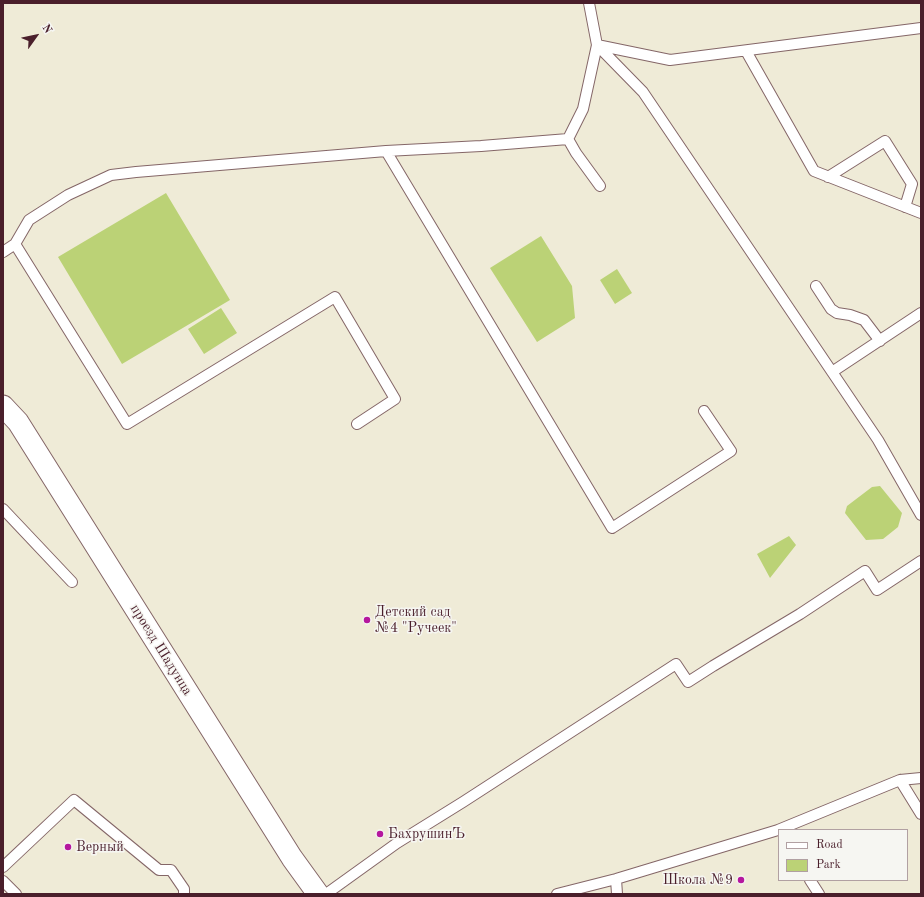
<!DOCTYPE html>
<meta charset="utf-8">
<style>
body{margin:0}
#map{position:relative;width:924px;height:897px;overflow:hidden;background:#efebd7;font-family:"Old Standard TT",serif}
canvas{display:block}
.frame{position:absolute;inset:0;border:4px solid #4a1f2b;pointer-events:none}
.legend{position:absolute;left:778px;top:829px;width:130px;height:52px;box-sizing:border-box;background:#f6f6f2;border:1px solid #b1a0a2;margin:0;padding:5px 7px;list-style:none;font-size:12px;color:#4a1f2b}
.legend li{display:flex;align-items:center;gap:8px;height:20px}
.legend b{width:20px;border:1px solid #b1a0a2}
.north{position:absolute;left:16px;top:16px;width:40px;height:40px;-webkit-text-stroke:3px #f6f6f2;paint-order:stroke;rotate:57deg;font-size:11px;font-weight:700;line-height:16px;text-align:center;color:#4a1f2b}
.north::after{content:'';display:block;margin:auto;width:14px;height:18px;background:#4a1f2b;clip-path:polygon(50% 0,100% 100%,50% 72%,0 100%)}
</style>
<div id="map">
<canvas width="924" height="897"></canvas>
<div class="frame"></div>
<ul class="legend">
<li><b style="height:5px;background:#fff"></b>Road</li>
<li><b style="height:11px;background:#bbd276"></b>Park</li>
</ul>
<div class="north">N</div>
</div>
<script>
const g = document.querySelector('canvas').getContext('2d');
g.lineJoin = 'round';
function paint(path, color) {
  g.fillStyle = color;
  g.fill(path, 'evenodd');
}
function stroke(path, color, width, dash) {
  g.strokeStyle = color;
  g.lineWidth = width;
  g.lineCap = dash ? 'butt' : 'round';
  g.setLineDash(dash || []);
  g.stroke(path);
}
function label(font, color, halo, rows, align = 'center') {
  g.font = font + ' "Old Standard TT",serif';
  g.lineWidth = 3;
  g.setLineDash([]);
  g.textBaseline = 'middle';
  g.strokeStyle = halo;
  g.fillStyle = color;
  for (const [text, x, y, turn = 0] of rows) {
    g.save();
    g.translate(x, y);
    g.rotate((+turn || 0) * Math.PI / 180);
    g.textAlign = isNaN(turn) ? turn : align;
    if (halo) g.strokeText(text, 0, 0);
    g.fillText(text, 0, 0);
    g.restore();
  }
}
paint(new Path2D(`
 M 166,193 L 230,300 L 122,364 L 58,257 Z
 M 541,236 L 572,286 L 575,318 L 537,342 L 490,268 Z
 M 617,269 L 632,293 L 615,304 L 600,280 Z
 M 221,308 L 237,333 L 204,354 L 188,329 Z
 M 880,486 L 902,513 L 898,527 L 883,539 L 866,540 L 845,513 L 847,506 L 872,487 Z
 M 789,536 L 796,545 L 770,578 L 757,554 Z`), '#bbd276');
const lane = new Path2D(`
 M 597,45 L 643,92 L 878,440 L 921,515
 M 597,45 L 670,60 L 921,28
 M 746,51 L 814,171 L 921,213
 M 568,139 L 576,153 L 600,186
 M 386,151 L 612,528 L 731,451 L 704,411
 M 828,177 L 885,141 L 912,184 L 905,207
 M 15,244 L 127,424 L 335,297 L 395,399 L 357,424
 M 3,252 L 15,244 L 29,220 L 68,195 L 111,175 L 136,172 L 386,151 L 481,146 L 568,139 L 583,109 L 597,45 L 589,3
 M 816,286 L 831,309 L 837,313 L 850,315 L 864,320 L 880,341
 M 832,372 L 921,313
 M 3,509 L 72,582
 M 900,780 L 921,778
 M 3,867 L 74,800 L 159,870 L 171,870 L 184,889 L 184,894
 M 616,879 L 617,894
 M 810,880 L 819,894
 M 3,881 L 16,894
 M 326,894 L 397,843 L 463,802 L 676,664 L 688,682 L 713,666 L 800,614 L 865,571 L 877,590 L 921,561
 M 557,894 L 616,879 L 778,830 L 900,780 L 921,814`);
const street = new Path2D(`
 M 3,406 L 18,422 L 292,858 L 318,894`);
stroke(lane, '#846667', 12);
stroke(street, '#846667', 23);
stroke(lane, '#fff', 10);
stroke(street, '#fff', 21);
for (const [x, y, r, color] of [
 [367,620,4,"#b5179e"],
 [380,834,4,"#b5179e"],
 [68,847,4,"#b5179e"],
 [741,880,4,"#b5179e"]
]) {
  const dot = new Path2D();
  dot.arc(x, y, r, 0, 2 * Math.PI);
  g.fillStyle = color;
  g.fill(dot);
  stroke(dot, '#f6f6f2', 1.5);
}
label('14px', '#4a1f2b', '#f6f6f2', [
 ["Детский сад",375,612],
 ["№4 \"Ручеек\"",375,628],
 ["БахрушинЪ",388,834],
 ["Верный",76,847],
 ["Школа №9",733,880,"right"]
], 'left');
label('14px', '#4a1f2b', '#f6f6f2', [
 ["проезд Шадунца",161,650,58]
]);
</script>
